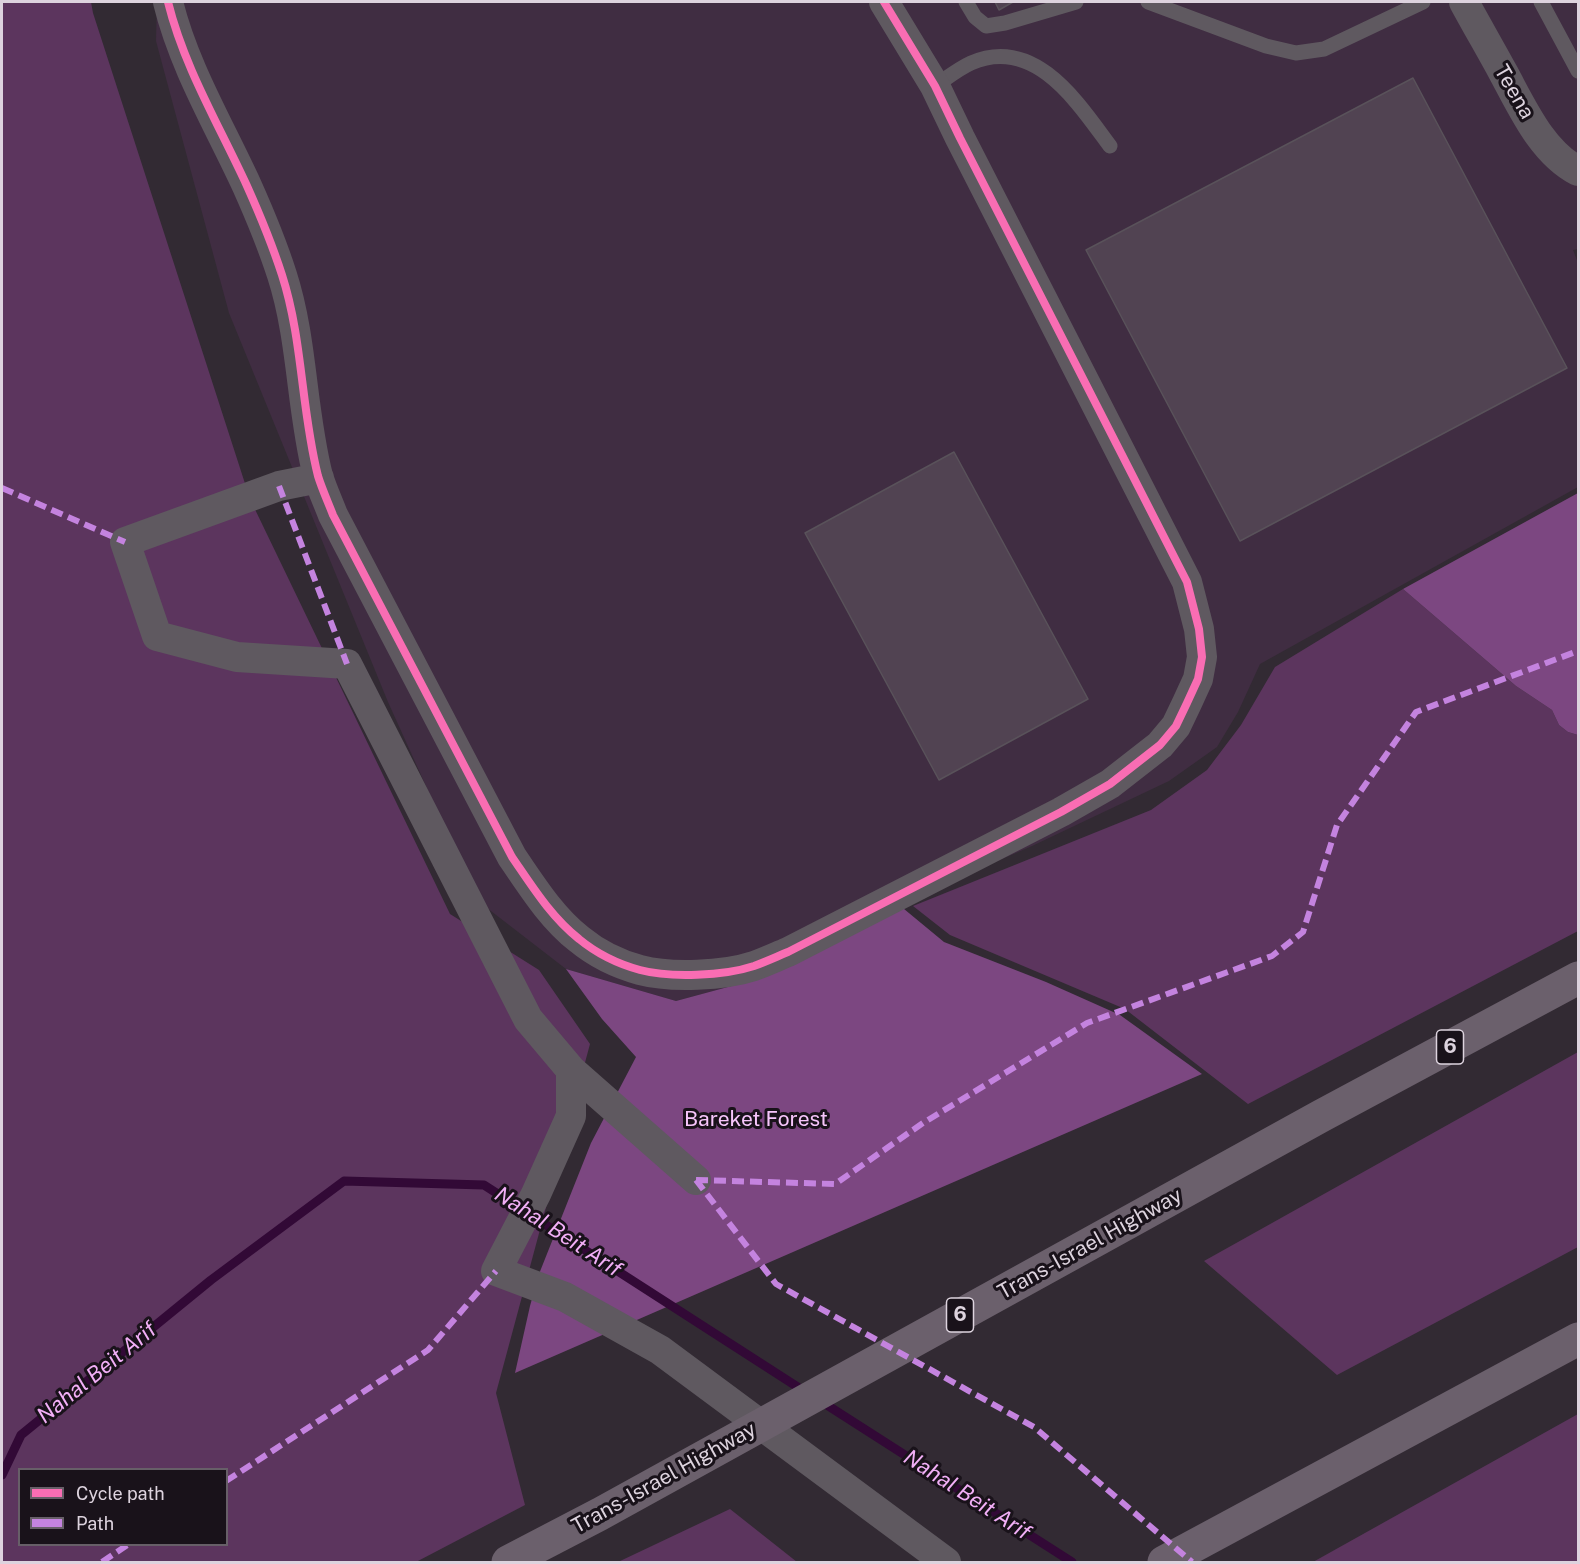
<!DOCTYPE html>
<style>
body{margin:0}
#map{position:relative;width:1580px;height:1564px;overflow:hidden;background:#322a33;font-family:"Public Sans",sans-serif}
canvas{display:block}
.frame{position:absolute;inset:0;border:3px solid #ddd3de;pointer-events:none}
.legend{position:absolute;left:18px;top:1468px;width:210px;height:78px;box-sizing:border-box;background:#19121a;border:2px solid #675f68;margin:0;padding:8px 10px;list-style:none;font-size:18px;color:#ddd3de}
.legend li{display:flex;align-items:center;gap:12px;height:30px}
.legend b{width:30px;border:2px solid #675f68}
</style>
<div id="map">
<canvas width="1580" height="1564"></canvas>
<div class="frame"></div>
<ul class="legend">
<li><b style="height:8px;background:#f96db3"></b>Cycle path</li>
<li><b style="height:8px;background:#c483df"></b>Path</li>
</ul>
</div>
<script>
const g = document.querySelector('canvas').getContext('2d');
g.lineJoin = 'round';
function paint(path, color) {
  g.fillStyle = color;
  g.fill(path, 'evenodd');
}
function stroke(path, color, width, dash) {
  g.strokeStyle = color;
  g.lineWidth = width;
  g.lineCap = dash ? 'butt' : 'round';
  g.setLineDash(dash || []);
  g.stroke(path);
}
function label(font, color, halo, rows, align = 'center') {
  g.font = font + ' "Public Sans",sans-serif';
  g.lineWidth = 6;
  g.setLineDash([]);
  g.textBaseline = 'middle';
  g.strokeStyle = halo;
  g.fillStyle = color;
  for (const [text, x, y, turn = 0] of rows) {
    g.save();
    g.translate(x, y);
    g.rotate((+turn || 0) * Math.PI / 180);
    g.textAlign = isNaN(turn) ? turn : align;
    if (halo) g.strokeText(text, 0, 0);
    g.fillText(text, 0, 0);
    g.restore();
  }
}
paint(new Path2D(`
 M 157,2 L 1578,2 L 1578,249 L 1573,250 L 1578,263 L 1578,487 L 1260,664 L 1238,712 L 1217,747 L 1169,781 L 1032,846 L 898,904 L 761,978 L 676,1001 L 566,969 L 478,901 L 388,702 L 229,313 L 156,41 Z`), '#402d42');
paint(new Path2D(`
 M 2,2 L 91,2 L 93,13 L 250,499 L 450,914 L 539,970 L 590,1044 L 496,1393 L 525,1505 L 416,1562 L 2,1562 ZM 20,1470 L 226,1470 L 226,1544 L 20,1544 Z
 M 1403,589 L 1516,686 L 1552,710 L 1559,725 L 1568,732 L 1578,735 L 1578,931 L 1248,1104 L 1125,1009 L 950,935 L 913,906 L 1151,810 L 1207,770 L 1241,725 L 1275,667 Z
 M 1578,1052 L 1578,1247 L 1337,1375 L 1204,1261 Z
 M 1578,1414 L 1578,1562 L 1313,1562 Z
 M 730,1509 L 797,1562 L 618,1562 Z`), '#5c355e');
paint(new Path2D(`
 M 1578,493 L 1578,735 L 1568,732 L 1559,725 L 1552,710 L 1516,686 L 1403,589 Z
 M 898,904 L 944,942 L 1046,982 L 1120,1015 L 1202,1074 L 515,1373 L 530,1306 L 539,1274 L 591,1143 L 636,1057 L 602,1019 L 566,969 L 676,1001 L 761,978 Z`), '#7c4781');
stroke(new Path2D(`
 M 819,1400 L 1072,1562
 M 2,1475 L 21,1435 L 211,1280 L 344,1181 L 484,1185 L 807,1393`), '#320936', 9);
const building = new Path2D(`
 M 995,2 L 1013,2 L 999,10 Z
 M 1413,78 L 1567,368 L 1240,541 L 1086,250 Z
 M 954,452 L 1088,699 L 939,780 L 805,533 Z`);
paint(building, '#514352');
stroke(building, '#59525a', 1.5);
stroke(new Path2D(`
 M 966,2 L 975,17 L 986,26 L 1005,23 L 1076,2
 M 1148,2 L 1266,46 L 1296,53 L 1324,49 L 1423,2
 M 1541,2 L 1578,71
 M 935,86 C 947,78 958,69 971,63 C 1035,35 1078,103 1110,146`), '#5f5960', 15);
stroke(new Path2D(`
 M 168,2 C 184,67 219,125 247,186 C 260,215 272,244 282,275 C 303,340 301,410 318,476 C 322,489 328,502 333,515 L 512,857 C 532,886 551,917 579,939 C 596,953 618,964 640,970 C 670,978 724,976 754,966 C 765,962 776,957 788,952 L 1061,812 L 1110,784 L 1160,745 L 1176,726 L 1187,703 L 1198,679 L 1202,657 L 1199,629 L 1187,582 L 960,138 L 935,86 L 884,2
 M 1464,2 C 1477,26 1491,50 1504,74 C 1523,109 1542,152 1578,171
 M 319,478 L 279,486 L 125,542 L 157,636 L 237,657 L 347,664 L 528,1019 L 571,1070 L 696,1180
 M 571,1070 L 571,1116 L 536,1194 L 496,1271 L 565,1297 L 660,1350 L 946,1562`), '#5f5960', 30);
stroke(new Path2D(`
 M 508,1562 L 600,1514 L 1321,1116 L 1578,978
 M 1164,1562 L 1578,1339`), '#6b606c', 33);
stroke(new Path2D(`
 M 279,486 L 347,664
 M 2,488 L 125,542
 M 696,1180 L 835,1184 L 923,1123 L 1087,1023 L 1272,956 L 1303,932 L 1337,825 L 1416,712 L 1578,651
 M 696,1180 L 776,1284 L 1034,1427 L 1192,1562
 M 226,1481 L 428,1350 L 496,1271
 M 102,1562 L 129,1544`), '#c483df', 6, [12, 6]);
stroke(new Path2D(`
 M 168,2 C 184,67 219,125 247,186 C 260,215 272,244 282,275 C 303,340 301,410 318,476 C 322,489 328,502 333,515 L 512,857 C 532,886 551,917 579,939 C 596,953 618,964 640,970 C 670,978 724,976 754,966 C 765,962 776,957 788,952 L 1061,812 L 1110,784 L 1160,745 L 1176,726 L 1187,703 L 1198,679 L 1202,657 L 1199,629 L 1187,582 L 960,138 L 935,86 L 884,2`), '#f96db3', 8);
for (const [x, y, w] of [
 [1450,1047,27],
 [960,1315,27]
]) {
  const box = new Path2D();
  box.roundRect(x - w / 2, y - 17, w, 34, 4.5);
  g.fillStyle = '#19121a';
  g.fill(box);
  stroke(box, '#ddd3de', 1.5);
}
label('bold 20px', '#ddd3de', null, [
 ["6",1450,1047],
 ["6",960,1315]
]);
label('21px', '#ddd3de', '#19121a', [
 ["Teena",1514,92,60],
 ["Trans-Israel Highway",1090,1244,-29],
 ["Trans-Israel Highway",664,1478,-29]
]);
label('21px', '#f7c5fb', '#19121a', [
 ["Bareket Forest",756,1120]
]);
label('italic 22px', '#f2aff7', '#19121a', [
 ["Nahal Beit Arif",558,1232,33],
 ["Nahal Beit Arif",97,1373,-39],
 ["Nahal Beit Arif",967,1495,33]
]);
</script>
